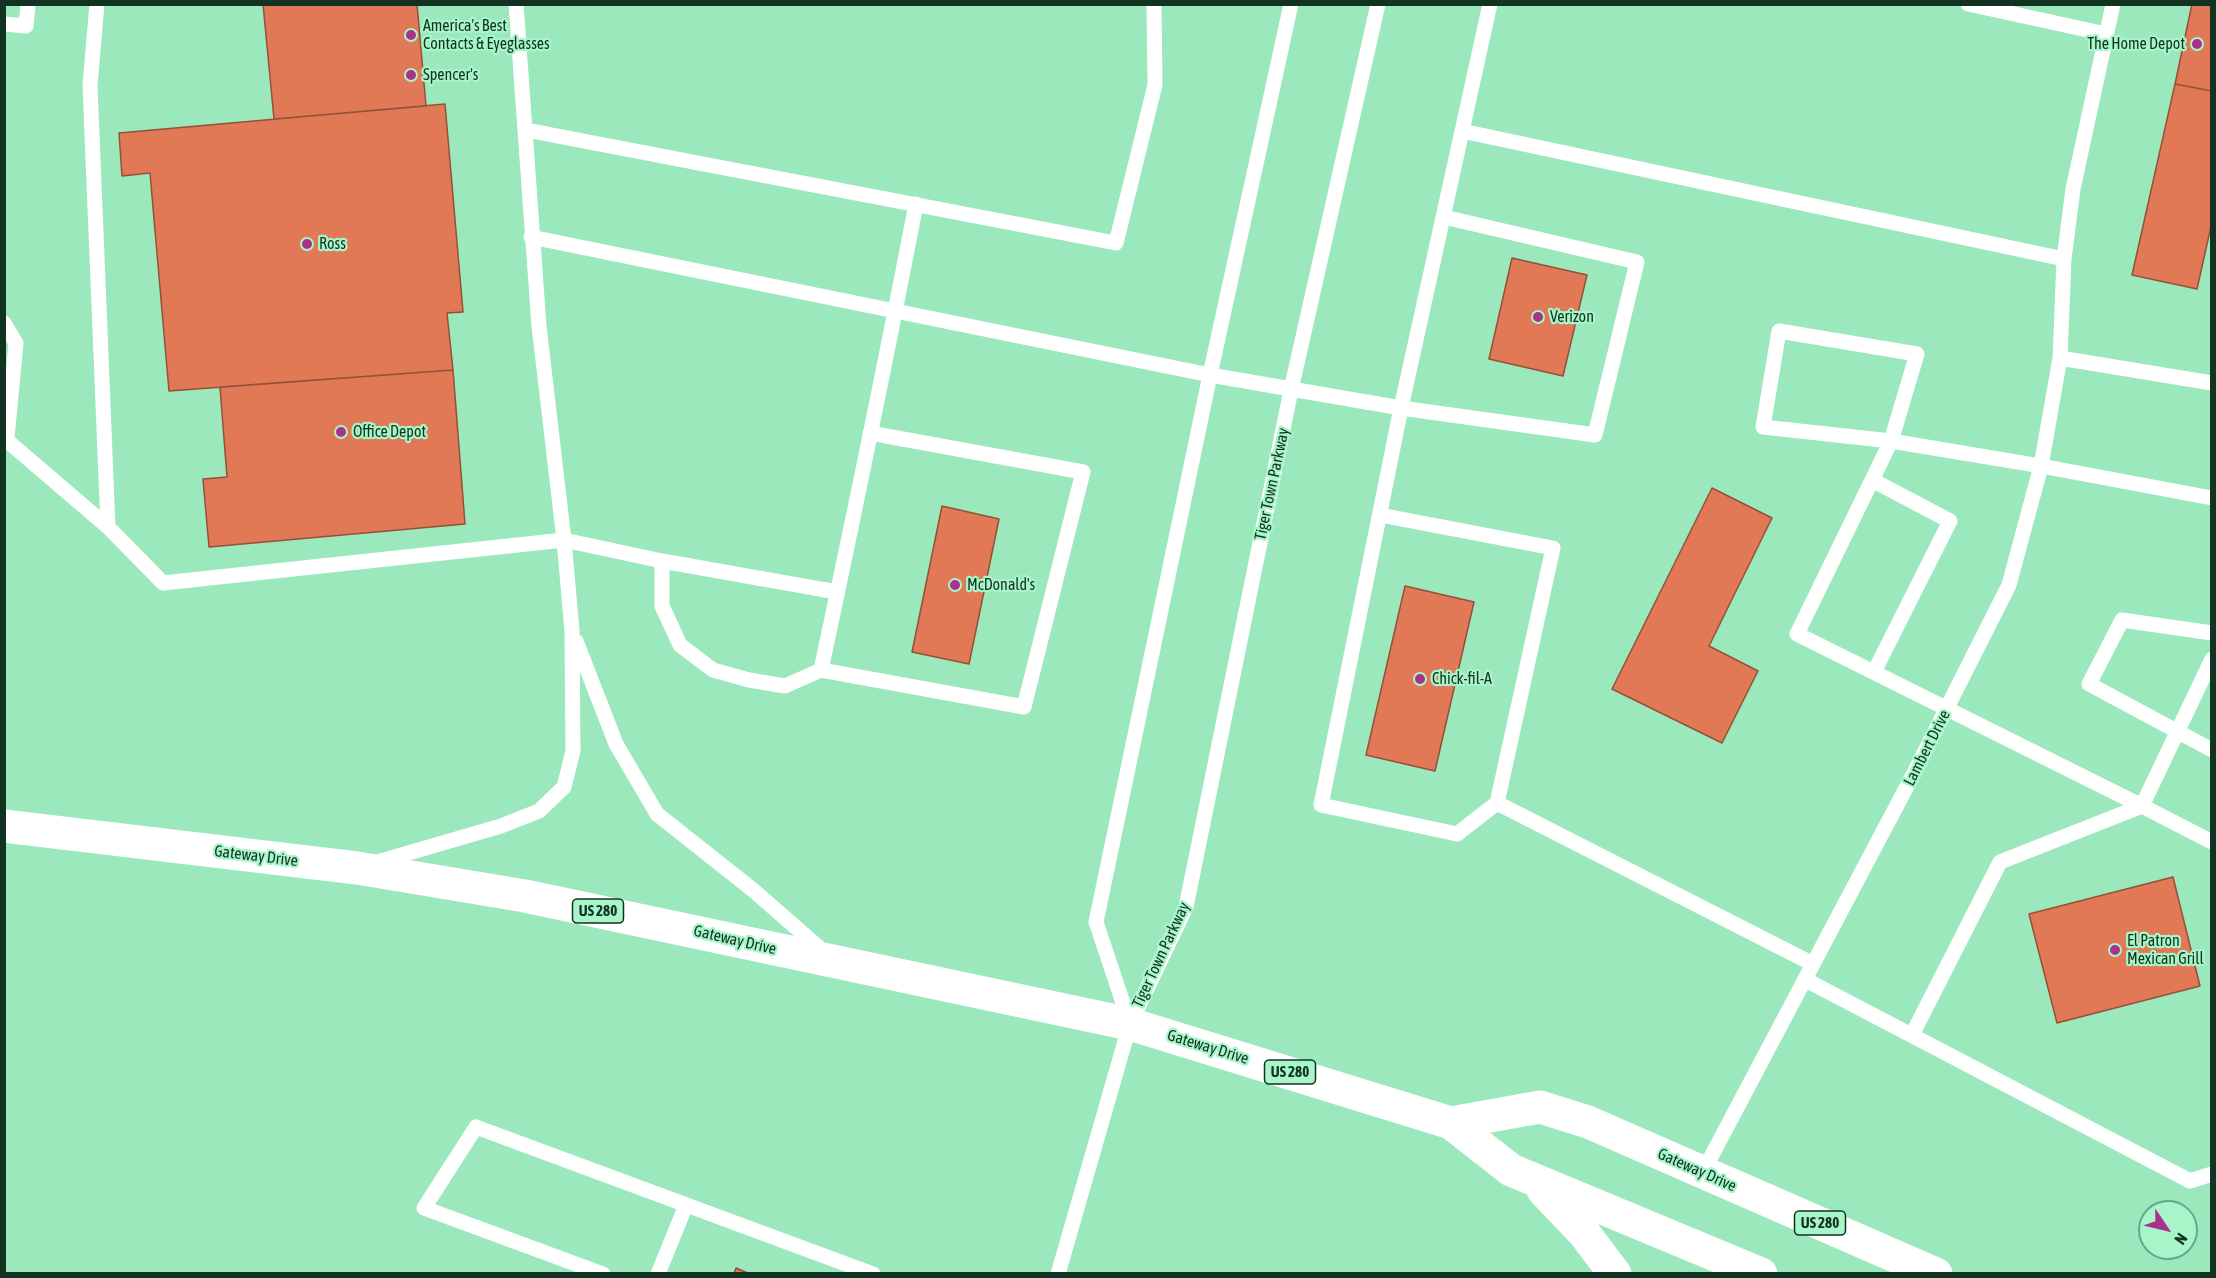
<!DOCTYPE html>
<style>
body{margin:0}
#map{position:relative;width:2216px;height:1278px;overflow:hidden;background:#9ae8bc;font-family:"Asap Condensed",sans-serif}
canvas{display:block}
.frame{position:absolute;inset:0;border:6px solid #123322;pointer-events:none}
.north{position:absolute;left:2138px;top:1200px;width:60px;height:60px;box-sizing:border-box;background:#a7f5c9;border:2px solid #6ba786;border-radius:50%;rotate:125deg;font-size:16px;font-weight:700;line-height:24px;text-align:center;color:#123322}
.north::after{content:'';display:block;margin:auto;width:21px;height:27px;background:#a7328b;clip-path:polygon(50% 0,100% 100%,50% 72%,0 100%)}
</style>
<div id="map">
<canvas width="2216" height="1278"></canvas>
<div class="frame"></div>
<div class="north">N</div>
</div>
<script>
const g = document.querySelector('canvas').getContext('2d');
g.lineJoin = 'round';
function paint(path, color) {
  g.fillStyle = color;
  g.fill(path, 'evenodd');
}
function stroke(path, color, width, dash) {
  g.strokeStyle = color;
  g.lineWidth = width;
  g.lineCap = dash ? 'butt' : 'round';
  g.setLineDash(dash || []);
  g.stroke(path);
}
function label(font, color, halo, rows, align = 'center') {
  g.font = font + ' "Asap Condensed",sans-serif';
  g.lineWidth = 4.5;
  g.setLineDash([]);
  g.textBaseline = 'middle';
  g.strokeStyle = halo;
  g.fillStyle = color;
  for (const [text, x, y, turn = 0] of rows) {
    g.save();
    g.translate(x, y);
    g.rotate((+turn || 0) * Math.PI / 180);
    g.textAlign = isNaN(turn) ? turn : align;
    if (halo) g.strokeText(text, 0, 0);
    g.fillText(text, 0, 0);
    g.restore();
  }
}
const building = new Path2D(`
 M 263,4 L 417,4 L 426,106 L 274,119 Z
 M 2192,4 L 2212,4 L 2212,91 L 2175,84 Z
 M 2175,84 L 2212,91 L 2212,222 L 2197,289 L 2132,275 Z
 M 445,104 L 463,312 L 447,313 L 453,370 L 169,391 L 150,173 L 122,176 L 119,133 Z
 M 1512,258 L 1587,275 L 1563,376 L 1489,359 Z
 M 453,370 L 465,524 L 209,547 L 203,479 L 227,477 L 220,387 Z
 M 1712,488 L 1772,518 L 1709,646 L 1758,671 L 1722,743 L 1612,689 Z
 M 942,506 L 999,519 L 969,664 L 912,652 Z
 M 1405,586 L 1474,602 L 1435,771 L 1366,755 Z
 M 2173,877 L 2200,986 L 2057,1023 L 2029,914 Z
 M 736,1268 L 750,1274 L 734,1274 Z`);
paint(building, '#e17957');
stroke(building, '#945039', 1.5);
stroke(new Path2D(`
 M 97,4 L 90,85 L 108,527
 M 1968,4 L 2106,34
 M 4,24 L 26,26 L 28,4
 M 526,130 L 1116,243 L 1155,85 L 1154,4
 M 1462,131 L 2064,259
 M 531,237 L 1210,375 L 1401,408 L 1490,4
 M 4,323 L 16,343 L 7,438
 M 1779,331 L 1917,354 L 1891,441 L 1763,427 Z
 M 2060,358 L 2212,383
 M 870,433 L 1083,472 L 1024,707 L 821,670 C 854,515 886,360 916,204
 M 4,438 L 108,527 L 163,583 L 564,540 L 539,326 L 516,4
 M 1872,480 L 1950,521 L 1874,672
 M 2212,498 L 2041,466 L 1891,441 L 1797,634 L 2142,806 L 2212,659
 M 1380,515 L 1553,548 L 1497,803 L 1457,834 L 1321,805 L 1401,408 L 1595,435 L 1637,262 L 1444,217
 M 662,561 L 837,592
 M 2212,633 L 2122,620 L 2089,684 L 2212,750
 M 576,641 L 616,744 L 657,814 L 753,890 L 824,952
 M 1497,803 L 1813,964
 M 374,863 L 501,826 L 539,811 L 564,787 L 573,751 L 572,631 L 564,540 L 662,561 L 662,606 L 680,645 L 713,670 L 749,680 L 785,686 L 821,670
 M 1806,980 L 2190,1181 L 2212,1174
 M 1130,1024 L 1096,922 L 1210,375 L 1291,4
 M 1912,1035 L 2000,862 L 2142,806 L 2212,842
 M 1703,1172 L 1914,773 L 2009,585 L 2041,466 L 2060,358 L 2064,259 L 2073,189 L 2113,4
 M 603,1274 L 424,1208 L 476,1127 L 873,1274
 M 658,1274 L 686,1205
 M 1058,1274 L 1130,1024 L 1186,907 L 1291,390 L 1378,4`), '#fff', 15);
stroke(new Path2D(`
 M 4,826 L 357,868 L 525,896 L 1130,1024 L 1451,1123 L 1511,1170 L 1761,1274
 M 1451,1123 L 1540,1107 L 1588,1122 L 1936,1274
 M 1543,1190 L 1584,1233 L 1615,1274`), '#fff', 33);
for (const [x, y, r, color] of [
 [411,35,6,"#a7328b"],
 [2197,44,6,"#a7328b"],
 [411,75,6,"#a7328b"],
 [307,244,6,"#a7328b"],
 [1538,317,6,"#a7328b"],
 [341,432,6,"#a7328b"],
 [955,585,6,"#a7328b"],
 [1420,679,6,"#a7328b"],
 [2115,950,6,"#a7328b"]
]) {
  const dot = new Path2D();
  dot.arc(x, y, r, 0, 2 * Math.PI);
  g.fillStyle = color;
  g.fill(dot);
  stroke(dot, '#a7f5c9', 2);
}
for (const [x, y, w] of [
 [598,911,51],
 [1290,1072,51],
 [1820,1223,51]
]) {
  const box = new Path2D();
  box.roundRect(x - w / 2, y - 12, w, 24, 4.5);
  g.fillStyle = '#a7f5c9';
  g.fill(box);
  stroke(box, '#123322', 1.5);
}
label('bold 15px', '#123322', null, [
 ["US 280",598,911],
 ["US 280",1290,1072],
 ["US 280",1820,1223]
]);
label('16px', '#123322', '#a7f5c9', [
 ["America's Best",423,26],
 ["Contacts & Eyeglasses",423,44],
 ["The Home Depot",2185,44,"right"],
 ["Spencer's",423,75],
 ["Ross",319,244],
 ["Verizon",1550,317],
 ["Office Depot",353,432],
 ["McDonald's",967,585],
 ["Chick-fil-A",1432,679],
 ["El Patron",2127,941],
 ["Mexican Grill",2127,959]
], 'left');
label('16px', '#123322', '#a7f5c9', [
 ["Tiger Town Parkway",1272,484,-78],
 ["Lambert Drive",1927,748,-63],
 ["Gateway Drive",256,856,7],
 ["Gateway Drive",735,940,13],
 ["Tiger Town Parkway",1161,955,-65],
 ["Gateway Drive",1208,1047,17],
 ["Gateway Drive",1697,1170,24]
]);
</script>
